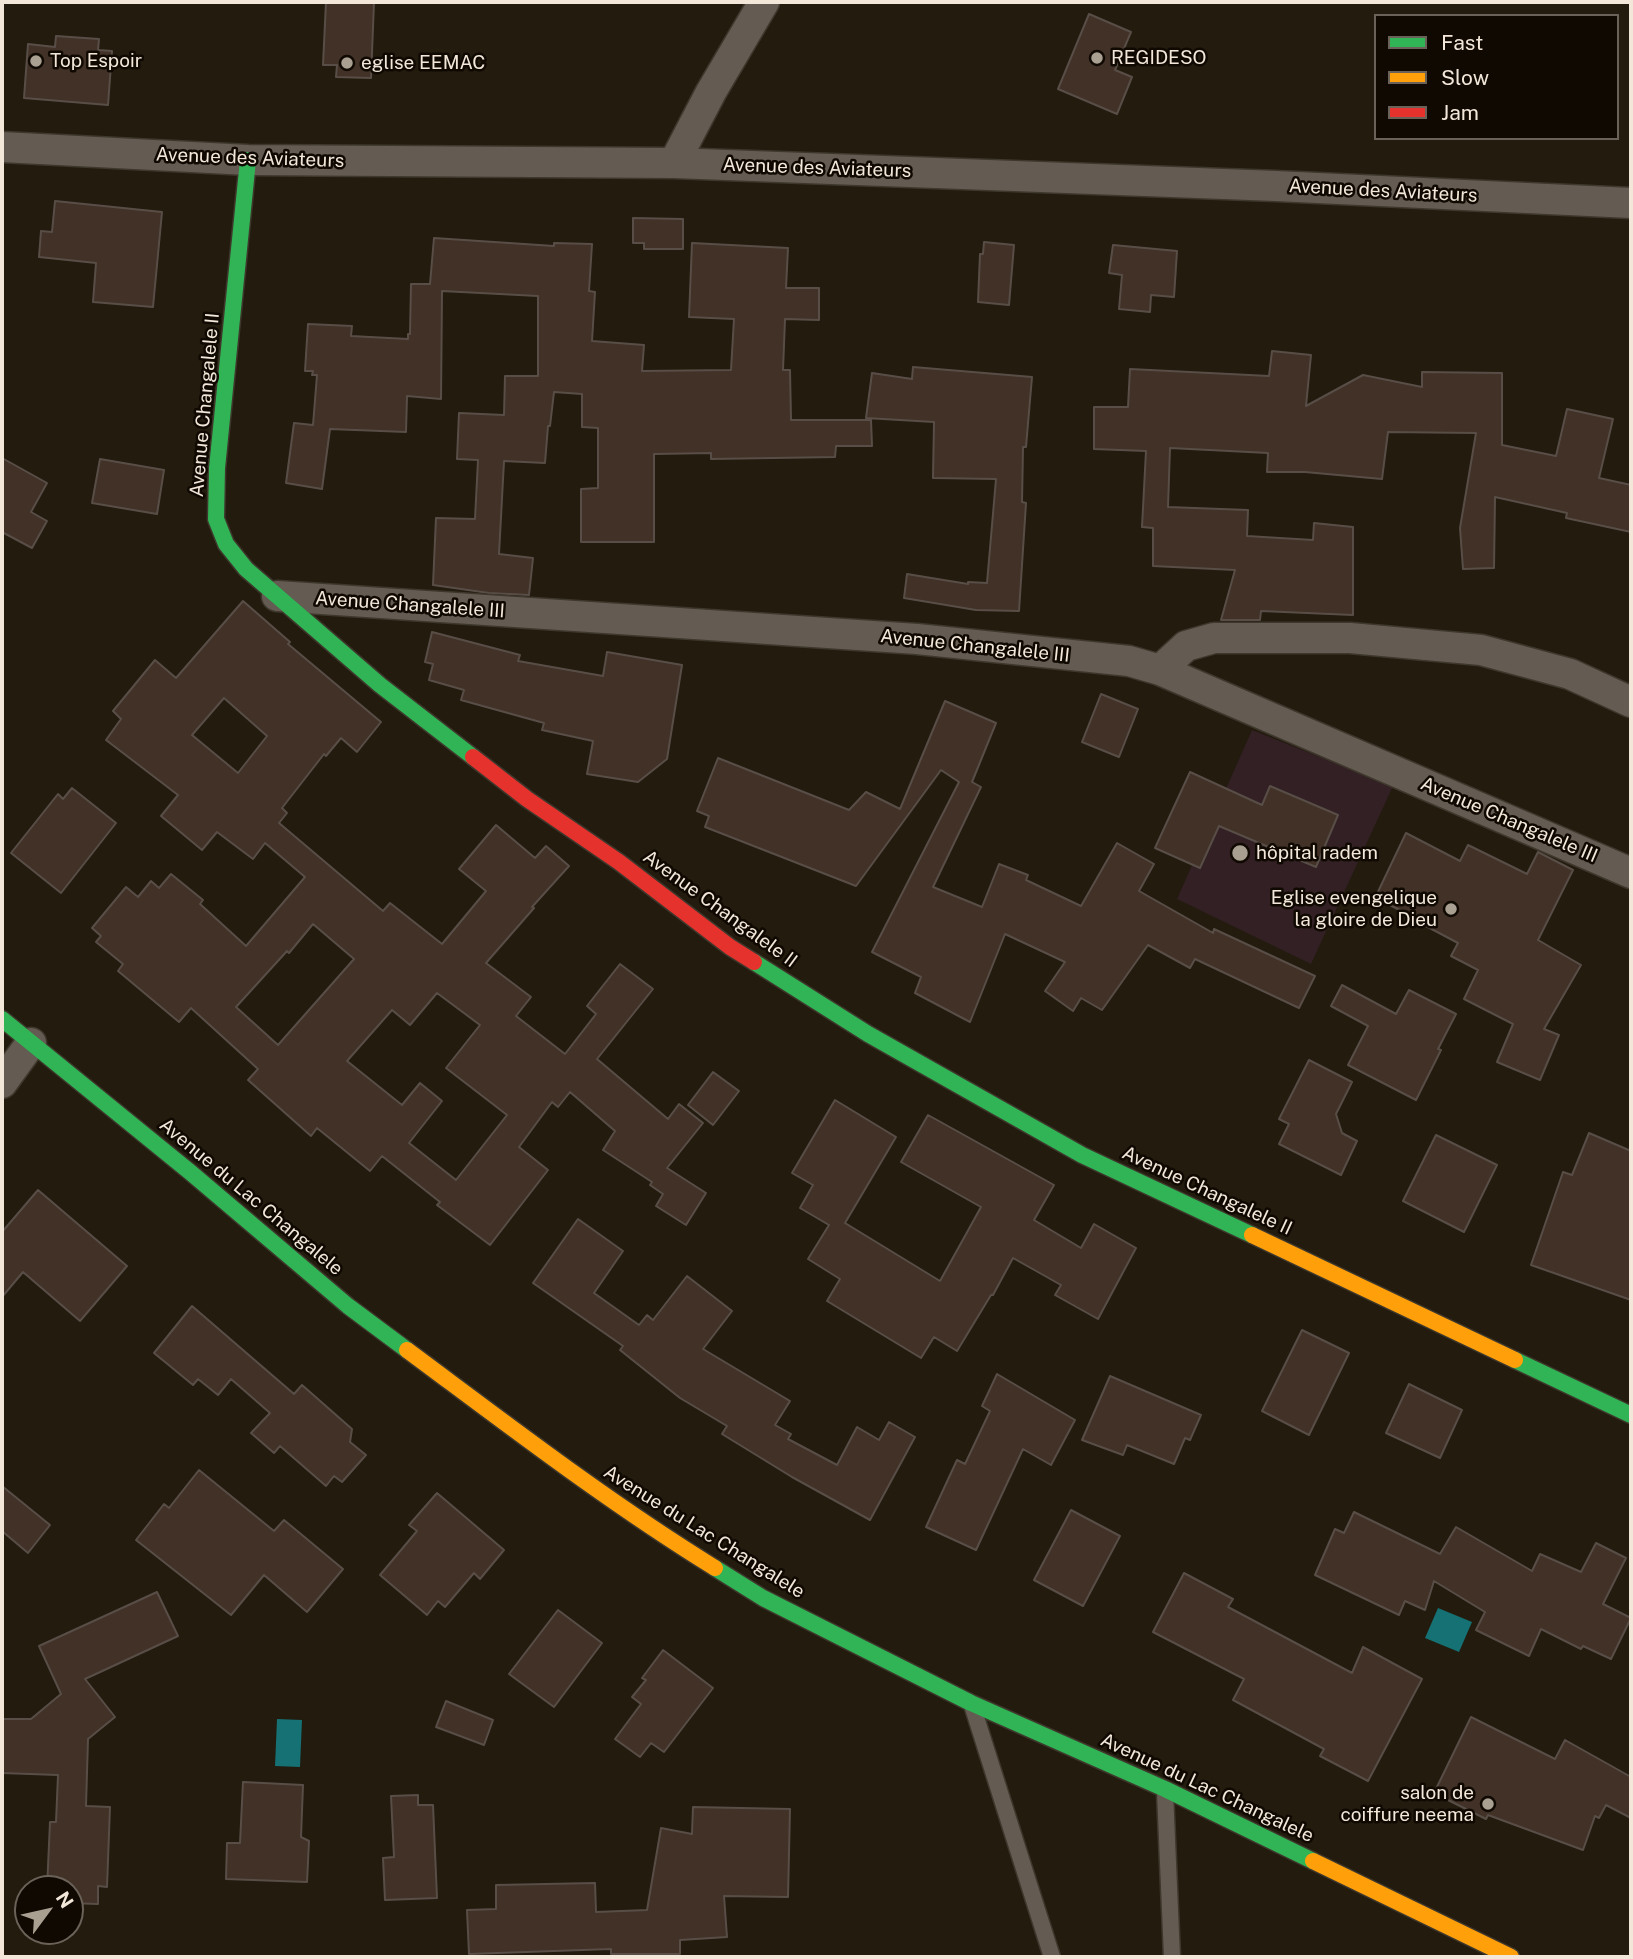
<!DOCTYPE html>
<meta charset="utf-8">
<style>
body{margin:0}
#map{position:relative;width:1633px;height:1959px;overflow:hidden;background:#231b0e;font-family:"Public Sans",sans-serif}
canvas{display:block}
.frame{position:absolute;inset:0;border:4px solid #f2e7d9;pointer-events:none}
.legend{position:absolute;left:1374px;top:14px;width:245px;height:126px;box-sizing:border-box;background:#0f0902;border:2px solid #6a6258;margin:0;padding:9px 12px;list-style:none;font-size:21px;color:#f2e7d9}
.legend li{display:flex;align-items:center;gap:14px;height:35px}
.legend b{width:35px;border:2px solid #6a6258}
.north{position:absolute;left:14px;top:1875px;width:70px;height:70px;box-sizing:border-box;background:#0f0902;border:2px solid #6a6258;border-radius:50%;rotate:57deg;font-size:19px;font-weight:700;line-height:28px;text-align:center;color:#f2e7d9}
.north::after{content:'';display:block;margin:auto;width:24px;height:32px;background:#aaa092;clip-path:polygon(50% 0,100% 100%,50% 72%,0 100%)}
</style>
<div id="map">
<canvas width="1633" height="1959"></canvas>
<div class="frame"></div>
<ul class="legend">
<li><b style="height:9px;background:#30b455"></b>Fast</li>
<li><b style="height:9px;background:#ff9f0a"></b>Slow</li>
<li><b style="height:9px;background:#e5322d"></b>Jam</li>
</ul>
<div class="north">N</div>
</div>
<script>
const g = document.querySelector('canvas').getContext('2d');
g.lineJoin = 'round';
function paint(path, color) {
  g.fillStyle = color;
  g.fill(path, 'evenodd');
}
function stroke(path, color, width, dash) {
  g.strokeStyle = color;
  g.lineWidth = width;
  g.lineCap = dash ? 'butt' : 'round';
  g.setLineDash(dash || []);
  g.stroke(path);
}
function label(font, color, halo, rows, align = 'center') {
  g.font = font + ' "Public Sans",sans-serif';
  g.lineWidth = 5;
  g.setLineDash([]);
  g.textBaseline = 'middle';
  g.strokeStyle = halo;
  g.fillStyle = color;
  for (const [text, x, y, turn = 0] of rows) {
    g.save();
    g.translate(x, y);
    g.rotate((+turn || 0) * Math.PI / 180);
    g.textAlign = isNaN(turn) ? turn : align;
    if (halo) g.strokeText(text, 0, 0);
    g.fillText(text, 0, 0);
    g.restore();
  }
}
paint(new Path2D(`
 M 1252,730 L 1393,786 L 1311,964 L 1177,899 ZM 1270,786 L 1337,815 L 1315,867 L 1248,838 Z`), '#322024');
paint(new Path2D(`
 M 1438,1608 L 1472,1622 L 1459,1652 L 1425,1638 Z
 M 277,1719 L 302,1720 L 300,1767 L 275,1766 Z`), '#157173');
const building = new Path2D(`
 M 326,2 L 374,2 L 371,78 L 336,77 L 337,65 L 323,65 Z
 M 1089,14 L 1131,32 L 1115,70 L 1132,77 L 1117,114 L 1058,89 Z
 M 56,36 L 99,39 L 98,50 L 112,51 L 108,105 L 24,98 L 28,44 L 55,47 Z
 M 55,201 L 162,212 L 153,307 L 93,302 L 96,263 L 39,257 L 41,231 L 52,232 Z
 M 633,218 L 683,219 L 683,249 L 644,249 L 644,243 L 633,243 Z
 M 434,238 L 554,246 L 554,243 L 592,244 L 589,291 L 595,292 L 592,341 L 644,345 L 642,371 L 731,370 L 734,319 L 689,317 L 692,243 L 788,248 L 786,288 L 819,288 L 819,320 L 785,319 L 783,370 L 790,370 L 791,420 L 871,420 L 872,446 L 836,446 L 835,457 L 711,459 L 711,453 L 654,454 L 654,542 L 581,542 L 581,489 L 598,488 L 598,428 L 582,427 L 582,394 L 554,392 L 550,426 L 548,426 L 545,463 L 504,461 L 499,554 L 533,558 L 529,595 L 489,593 L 433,585 L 436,518 L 475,519 L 478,460 L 457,459 L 459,413 L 504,415 L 505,376 L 538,376 L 538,296 L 442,291 L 441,399 L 407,396 L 406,432 L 330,429 L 322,489 L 286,483 L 294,423 L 313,425 L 317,375 L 312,375 L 313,371 L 305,371 L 308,324 L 352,326 L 351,336 L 408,339 L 408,334 L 410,334 L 411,284 L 430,284 Z
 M 984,242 L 1014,245 L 1009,305 L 978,302 L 980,254 L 983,254 Z
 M 1113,245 L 1177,251 L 1174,297 L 1151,295 L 1150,312 L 1119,309 L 1122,275 L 1109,273 Z
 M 1272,351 L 1311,355 L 1306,406 L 1363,375 L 1422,387 L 1422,372 L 1502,373 L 1502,445 L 1556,456 L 1567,409 L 1613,419 L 1599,478 L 1631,485 L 1631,532 L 1566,518 L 1567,513 L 1495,497 L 1494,568 L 1463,569 L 1460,528 L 1476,433 L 1388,432 L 1382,479 L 1305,472 L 1267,472 L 1268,453 L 1170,448 L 1168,507 L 1248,510 L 1247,536 L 1313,540 L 1314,523 L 1353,527 L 1353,615 L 1261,611 L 1260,620 L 1221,620 L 1235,570 L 1153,566 L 1153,528 L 1142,527 L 1146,451 L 1094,449 L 1094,407 L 1128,407 L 1130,369 L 1269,376 Z
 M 913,367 L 1032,377 L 1026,447 L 1023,447 L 1022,502 L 1026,503 L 1019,611 L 976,610 L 904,598 L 907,574 L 968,584 L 968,582 L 987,583 L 996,479 L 933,478 L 934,422 L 866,418 L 872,373 L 912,379 Z
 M 2,458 L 47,483 L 31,512 L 47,521 L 32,548 L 2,532 Z
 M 100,459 L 164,470 L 157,514 L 92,503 Z
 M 243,601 L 290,642 L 288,644 L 381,722 L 357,752 L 341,738 L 326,756 L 324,754 L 282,808 L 287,813 L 279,823 L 383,911 L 390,903 L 442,944 L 486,891 L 459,869 L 496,825 L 535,858 L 546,846 L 569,866 L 532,907 L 534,908 L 486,963 L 531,997 L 516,1016 L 565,1054 L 596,1014 L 587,1006 L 620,964 L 653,989 L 597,1059 L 668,1119 L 679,1104 L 703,1123 L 667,1168 L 706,1193 L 686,1225 L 656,1206 L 663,1194 L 650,1185 L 652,1182 L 603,1150 L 615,1131 L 570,1092 L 558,1107 L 552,1102 L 519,1147 L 548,1170 L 490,1245 L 437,1205 L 440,1202 L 382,1156 L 370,1171 L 317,1128 L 311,1136 L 248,1080 L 258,1069 L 191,1008 L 179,1022 L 118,971 L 123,964 L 96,942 L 101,936 L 92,928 L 126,887 L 138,897 L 151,881 L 159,888 L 171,874 L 203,900 L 200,904 L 246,946 L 305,877 L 265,843 L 253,859 L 217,832 L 202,850 L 161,816 L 178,795 L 106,740 L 121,719 L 113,711 L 155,660 L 176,678 ZM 224,698 L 267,736 L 238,773 L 192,735 ZM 313,924 L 354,959 L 278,1045 L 236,1007 L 287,951 L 289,953 ZM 437,993 L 480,1025 L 446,1068 L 507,1115 L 456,1180 L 409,1143 L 442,1101 L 420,1083 L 402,1105 L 347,1061 L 392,1010 L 410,1025 Z
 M 432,632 L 520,655 L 518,661 L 603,676 L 607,652 L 682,665 L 667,759 L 638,782 L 587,774 L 593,741 L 542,730 L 544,723 L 461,700 L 464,690 L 429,680 L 433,664 L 425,662 Z
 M 1101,694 L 1138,709 L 1119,757 L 1082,742 Z
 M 945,701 L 996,723 L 972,782 L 981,787 L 933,887 L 982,907 L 999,864 L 1028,875 L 1026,880 L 1081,906 L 1117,843 L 1154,864 L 1139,891 L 1213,933 L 1214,929 L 1315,976 L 1299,1008 L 1195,959 L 1190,968 L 1148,945 L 1102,1010 L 1081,998 L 1073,1011 L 1045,991 L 1065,962 L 1005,934 L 970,1022 L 915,993 L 921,977 L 872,952 L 959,782 L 941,770 L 856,886 L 705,827 L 709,816 L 697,811 L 718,758 L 849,810 L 866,792 L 900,809 Z
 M 1190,772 L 1262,805 L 1270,786 L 1338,815 L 1316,867 L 1219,826 L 1200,868 L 1155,848 Z
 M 72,788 L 116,823 L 61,893 L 11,853 L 58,794 L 63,799 Z
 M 1406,833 L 1460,861 L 1468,845 L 1527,874 L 1538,852 L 1573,870 L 1538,940 L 1581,965 L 1544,1029 L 1559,1035 L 1540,1080 L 1497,1062 L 1513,1024 L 1464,999 L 1478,970 L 1451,956 L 1458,943 L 1405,915 L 1406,913 L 1375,898 Z
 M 1342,985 L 1396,1014 L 1409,990 L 1456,1014 L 1438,1049 L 1441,1050 L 1416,1100 L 1348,1065 L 1368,1026 L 1331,1006 Z
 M 1309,1060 L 1352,1082 L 1336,1114 L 1342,1133 L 1357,1141 L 1341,1175 L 1279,1144 L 1289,1124 L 1279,1119 Z
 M 713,1072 L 739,1091 L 713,1125 L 688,1105 Z
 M 835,1100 L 896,1137 L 845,1223 L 940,1281 L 981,1207 L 901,1162 L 928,1115 L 1054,1185 L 1034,1220 L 1081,1248 L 1094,1224 L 1136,1248 L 1098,1319 L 1055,1295 L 1061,1285 L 1013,1258 L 993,1295 L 991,1295 L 957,1351 L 934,1337 L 921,1358 L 827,1301 L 840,1279 L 808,1259 L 829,1225 L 800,1208 L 813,1185 L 792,1173 Z
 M 1589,1133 L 1631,1151 L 1631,1300 L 1531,1265 L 1563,1172 L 1572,1175 Z
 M 1436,1135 L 1497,1165 L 1464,1232 L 1403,1201 Z
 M 38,1190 L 127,1266 L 80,1321 L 23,1272 L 2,1297 L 2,1232 Z
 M 578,1219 L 623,1251 L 594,1293 L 639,1325 L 647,1315 L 653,1320 L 687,1276 L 732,1311 L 703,1349 L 790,1401 L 775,1425 L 791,1434 L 788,1439 L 837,1465 L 857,1427 L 879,1440 L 889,1422 L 915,1437 L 870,1520 L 792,1477 L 722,1434 L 727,1426 L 680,1398 L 620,1350 L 623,1346 L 533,1283 Z
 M 192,1306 L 294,1394 L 302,1385 L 352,1429 L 350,1442 L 366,1455 L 342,1482 L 334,1476 L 326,1486 L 280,1446 L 274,1453 L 251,1433 L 270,1413 L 231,1379 L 218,1395 L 198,1379 L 193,1385 L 154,1353 Z
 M 1302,1330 L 1349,1353 L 1309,1435 L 1262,1411 Z
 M 997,1374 L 1075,1420 L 1051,1465 L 1023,1449 L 976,1550 L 926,1527 L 957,1460 L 965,1464 L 990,1411 L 982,1406 Z
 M 1110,1376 L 1201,1415 L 1190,1440 L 1185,1438 L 1174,1464 L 1127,1445 L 1123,1455 L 1082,1440 Z
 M 1409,1384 L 1462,1410 L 1440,1458 L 1386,1433 Z
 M 199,1470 L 274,1531 L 284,1520 L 343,1569 L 307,1612 L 264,1575 L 231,1615 L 136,1540 L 164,1504 L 169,1508 Z
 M 2,1486 L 50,1525 L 28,1553 L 2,1531 Z
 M 437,1493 L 504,1550 L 480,1579 L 474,1573 L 445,1607 L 438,1601 L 427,1615 L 380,1575 L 417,1531 L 409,1525 Z
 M 1071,1510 L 1120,1536 L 1083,1606 L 1034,1580 Z
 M 1354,1512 L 1440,1554 L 1456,1527 L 1532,1571 L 1540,1554 L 1581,1572 L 1596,1543 L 1626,1558 L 1603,1604 L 1631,1618 L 1611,1659 L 1583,1646 L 1581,1649 L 1541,1629 L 1529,1656 L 1476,1630 L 1485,1612 L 1434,1581 L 1425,1610 L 1405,1601 L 1399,1615 L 1315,1575 L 1335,1529 L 1344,1533 Z
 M 1184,1573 L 1233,1599 L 1228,1607 L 1352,1673 L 1363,1647 L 1422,1679 L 1368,1781 L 1320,1756 L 1324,1749 L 1233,1700 L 1244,1679 L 1153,1632 Z
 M 157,1592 L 178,1636 L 85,1679 L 115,1717 L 88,1739 L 86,1806 L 110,1807 L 107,1887 L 98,1886 L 98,1904 L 70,1903 L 70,1889 L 47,1889 L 50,1822 L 56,1822 L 58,1775 L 2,1773 L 2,1719 L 31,1719 L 61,1694 L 39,1646 Z
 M 558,1610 L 602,1643 L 554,1707 L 509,1674 Z
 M 663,1650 L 713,1688 L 664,1752 L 651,1743 L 640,1757 L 615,1739 L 641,1704 L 632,1697 L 646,1680 L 642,1678 Z
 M 446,1701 L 493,1720 L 484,1745 L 436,1727 Z
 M 1471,1717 L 1555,1759 L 1565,1740 L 1631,1777 L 1631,1818 L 1606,1805 L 1599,1818 L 1595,1816 L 1583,1850 L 1488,1815 L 1486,1819 L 1434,1793 Z
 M 243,1782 L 303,1785 L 301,1837 L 309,1841 L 307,1882 L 226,1879 L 227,1843 L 240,1843 Z
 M 418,1795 L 418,1805 L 433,1805 L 437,1898 L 385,1900 L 383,1858 L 394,1857 L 391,1796 Z
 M 693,1807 L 790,1809 L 788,1897 L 724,1896 L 727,1937 L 680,1940 L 680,1954 L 611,1954 L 611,1949 L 469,1954 L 467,1910 L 496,1909 L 496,1885 L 595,1883 L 596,1912 L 647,1910 L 661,1828 L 692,1834 Z`);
paint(building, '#413126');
stroke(building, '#584e47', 2);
const lane = new Path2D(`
 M 973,1708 L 1052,1957
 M 1165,1792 L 1172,1957`);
const street = new Path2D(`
 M 2,147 L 248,160 L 674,163 L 1276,186 L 1631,203
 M 674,163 L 711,92 L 764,2
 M 277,596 L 917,639 L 1129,661 L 1160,670 L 1631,873
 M 1160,670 L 1186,646 L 1214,638 L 1350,638 L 1481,650 L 1570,674 L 1631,702
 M 2,1083 L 31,1043`);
const fast = new Path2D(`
 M 248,160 L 217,468 L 216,519 L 226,544 L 246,569 L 380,685 L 473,757
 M 754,962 L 868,1034 L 1082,1155 L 1252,1235
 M 2,1019 L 190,1172 L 348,1306 L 407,1350
 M 1515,1360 L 1631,1415
 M 715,1568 L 763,1598 L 971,1703 L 1165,1789 L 1313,1861`);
const slow = new Path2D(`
 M 1252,1235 L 1515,1360
 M 407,1350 C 508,1425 608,1502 715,1568
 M 1313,1861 L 1511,1957`);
const jam = new Path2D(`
 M 473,757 L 527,799 L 619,862 L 730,947 L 754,962`);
stroke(lane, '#3e372c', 19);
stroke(street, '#3e372c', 33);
stroke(fast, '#3e372c', 19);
stroke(slow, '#3e372c', 19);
stroke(jam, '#3e372c', 19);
stroke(lane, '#645b52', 16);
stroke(street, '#645b52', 30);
stroke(fast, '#30b455', 16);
stroke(slow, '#ff9f0a', 16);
stroke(jam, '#e5322d', 16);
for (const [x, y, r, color] of [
 [1097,58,7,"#aaa092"],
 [36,61,7,"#aaa092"],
 [347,63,7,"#aaa092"],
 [1240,853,9,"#aaa092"],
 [1451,909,7,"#aaa092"],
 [1488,1804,7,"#aaa092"]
]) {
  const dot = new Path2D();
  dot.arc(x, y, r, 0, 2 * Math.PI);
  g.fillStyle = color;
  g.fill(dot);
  stroke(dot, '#0f0902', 2.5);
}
label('19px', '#f2e7d9', '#0f0902', [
 ["REGIDESO",1111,58],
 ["Top Espoir",50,61],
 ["eglise EEMAC",361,63],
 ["hôpital radem",1256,853],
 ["Eglise evengelique",1437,898,"right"],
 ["la gloire de Dieu",1437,920,"right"],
 ["salon de",1474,1793,"right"],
 ["coiffure neema",1474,1815,"right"]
], 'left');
label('19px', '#f2e7d9', '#0f0902', [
 ["Avenue des Aviateurs",250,158,2],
 ["Avenue des Aviateurs",817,168,2],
 ["Avenue des Aviateurs",1383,191,3],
 ["Avenue Changalele II",205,405,-85],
 ["Avenue Changalele III",410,605,4],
 ["Avenue Changalele III",975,646,6],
 ["Avenue Changalele III",1509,820,23],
 ["Avenue Changalele II",720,909,36],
 ["Avenue Changalele II",1207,1191,25],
 ["Avenue du Lac Changalele",251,1197,40],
 ["Avenue du Lac Changalele",704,1532,32],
 ["Avenue du Lac Changalele",1207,1788,25]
]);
</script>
